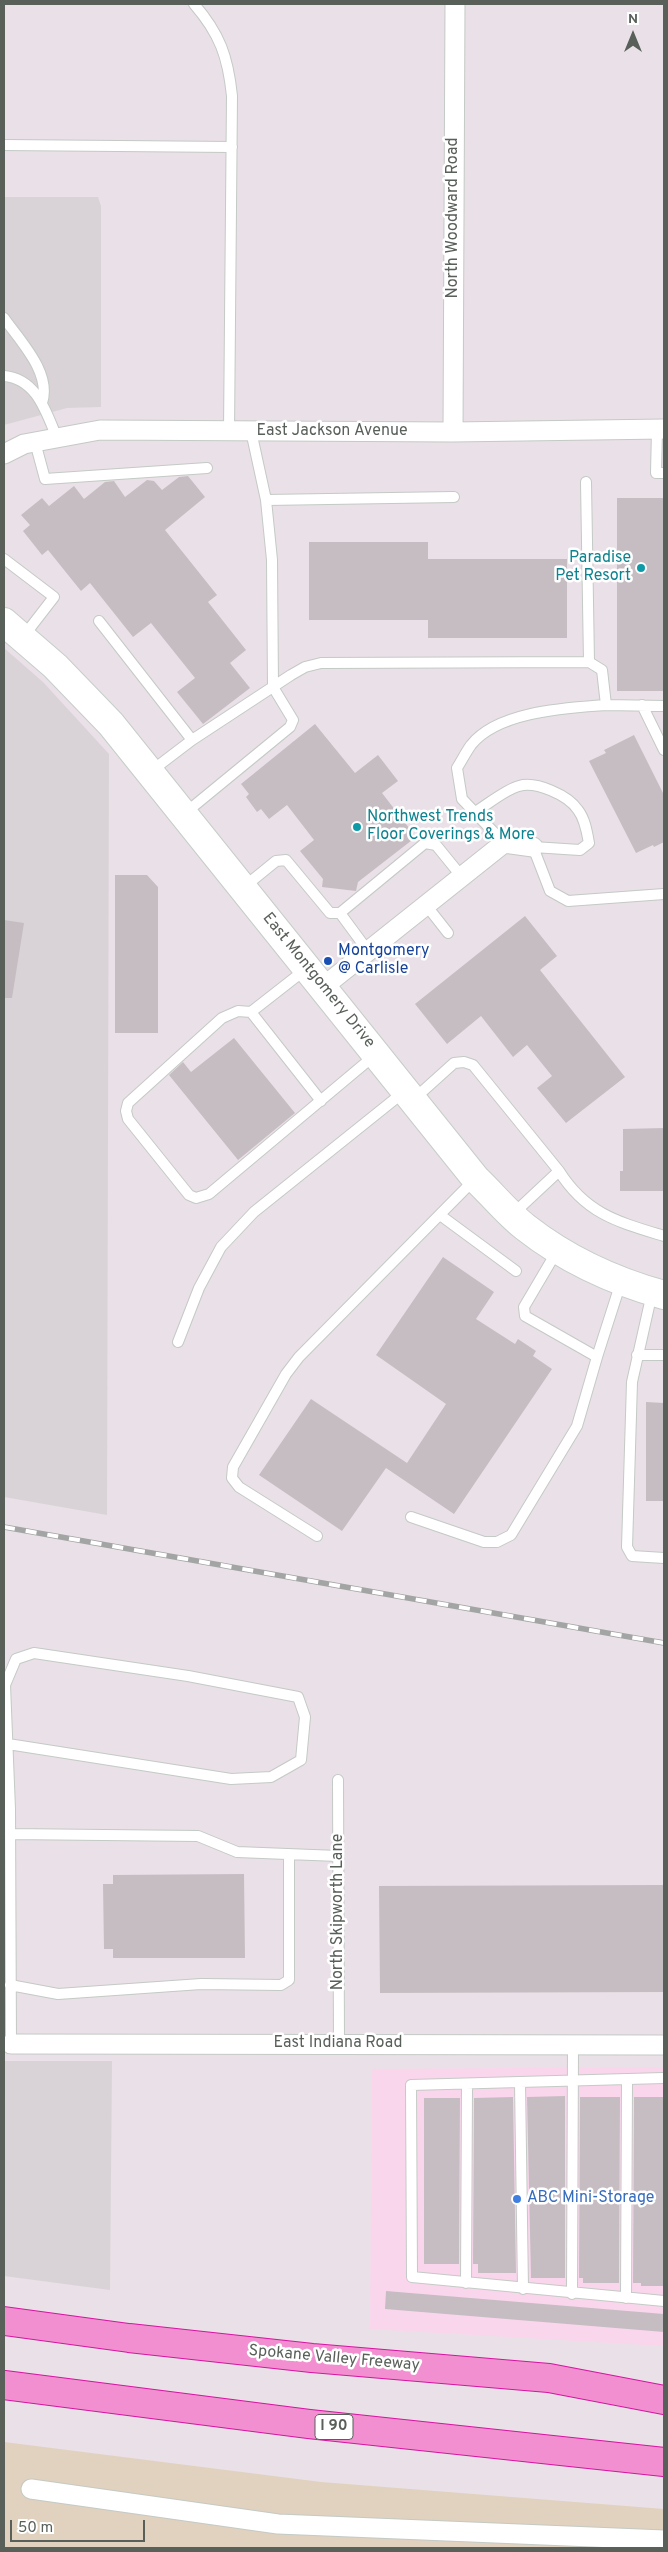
<!DOCTYPE html>
<style>
body{margin:0}
#map{position:relative;width:668px;height:2552px;overflow:hidden;background:#eae0e7;font-family:Overpass,sans-serif}
canvas{display:block}
.frame{position:absolute;inset:0;border:5px solid #59605a;pointer-events:none}
.north{position:absolute;left:608px;top:10px;width:50px;height:50px;-webkit-text-stroke:4px #fff;paint-order:stroke;rotate:0deg;font-size:14px;font-weight:700;line-height:20px;text-align:center;color:#59605a}
.north::after{content:'';display:block;margin:auto;width:18px;height:22px;background:#59605a;clip-path:polygon(50% 0,100% 100%,50% 72%,0 100%)}
.scale{position:absolute;left:10px;top:2520px;width:135px;height:22px;box-sizing:border-box;border:2px solid #59605a;border-top:0;padding-left:6px;font-size:15px;line-height:18px;white-space:nowrap;color:#59605a;-webkit-text-stroke:4px #fff;paint-order:stroke}
</style>
<div id="map">
<canvas width="668" height="2552"></canvas>
<div class="frame"></div>
<div class="north">N</div>
<div class="scale">50 m</div>
</div>
<script>
const g = document.querySelector('canvas').getContext('2d');
g.lineJoin = 'round';
function paint(path, color) {
  g.fillStyle = color;
  g.fill(path, 'evenodd');
}
function stroke(path, color, width, dash) {
  g.strokeStyle = color;
  g.lineWidth = width;
  g.lineCap = dash ? 'butt' : 'round';
  g.setLineDash(dash || []);
  g.stroke(path);
}
function label(font, color, halo, rows, align = 'center') {
  g.font = font + ' Overpass,sans-serif';
  g.lineWidth = 5;
  g.setLineDash([]);
  g.textBaseline = 'middle';
  g.strokeStyle = halo;
  g.fillStyle = color;
  for (const [text, x, y, turn = 0] of rows) {
    g.save();
    g.translate(x, y);
    g.rotate((+turn || 0) * Math.PI / 180);
    g.textAlign = isNaN(turn) ? turn : align;
    if (halo) g.strokeText(text, 0, 0);
    g.fillText(text, 0, 0);
    g.restore();
  }
}
paint(new Path2D(`
 M 664,2067 L 664,2346 L 370,2329 L 372,2069 Z`), '#fad6ed');
paint(new Path2D(`
 M 4,197 L 98,197 L 101,206 L 101,407 L 67,408 L 4,425 Z
 M 4,648 L 43,682 L 109,754 L 107,1515 L 4,1497 Z
 M 4,2061 L 112,2061 L 110,2290 L 4,2276 Z`), '#d9d3d7');
paint(new Path2D(`
 M 4,2442 L 321,2482 L 664,2509 L 664,2548 L 4,2548 Z`), '#e0d2be');
paint(new Path2D(`
 M 188,476 L 205,497 L 165,530 L 217,595 L 208,602 L 246,650 L 230,663 L 250,688 L 203,724 L 177,692 L 195,678 L 151,623 L 133,637 L 90,583 L 81,591 L 48,550 L 42,555 L 23,531 L 30,525 L 21,515 L 42,498 L 49,506 L 74,486 L 84,499 L 105,482 L 114,481 L 125,497 L 147,480 L 154,481 L 162,490 L 179,477 Z
 M 617,498 L 664,498 L 664,691 L 617,691 Z
 M 309,542 L 428,542 L 428,559 L 567,559 L 567,638 L 428,638 L 428,620 L 309,620 Z
 M 315,724 L 355,773 L 378,755 L 398,781 L 382,793 L 416,837 L 358,882 L 356,891 L 322,887 L 323,879 L 300,851 L 314,840 L 287,805 L 269,819 L 261,809 L 257,812 L 246,797 L 249,794 L 241,784 Z
 M 634,735 L 664,795 L 664,842 L 654,847 L 653,845 L 636,853 L 589,761 L 606,753 L 604,750 Z
 M 115,875 L 147,875 L 158,887 L 158,1033 L 115,1033 Z
 M 525,916 L 557,956 L 540,970 L 625,1077 L 566,1123 L 537,1088 L 552,1076 L 527,1045 L 513,1057 L 481,1016 L 447,1044 L 415,1004 Z
 M 4,920 L 24,923 L 12,998 L 4,998 Z
 M 234,1038 L 295,1113 L 238,1160 L 169,1075 L 183,1062 L 191,1072 Z
 M 664,1128 L 664,1191 L 620,1191 L 620,1171 L 623,1171 L 623,1129 Z
 M 443,1257 L 494,1292 L 476,1319 L 515,1344 L 518,1339 L 536,1351 L 533,1356 L 552,1369 L 454,1514 L 386,1468 L 342,1531 L 259,1475 L 311,1399 L 407,1463 L 446,1404 L 376,1355 Z
 M 646,1402 L 664,1403 L 664,1501 L 646,1501 Z
 M 244,1874 L 245,1958 L 113,1958 L 113,1949 L 104,1949 L 103,1884 L 113,1884 L 113,1875 Z
 M 664,1885 L 664,1992 L 380,1993 L 379,1886 Z
 M 565,2096 L 565,2278 L 531,2278 L 527,2097 Z
 M 513,2097 L 516,2273 L 478,2273 L 478,2264 L 473,2264 L 474,2098 Z
 M 580,2097 L 620,2097 L 619,2283 L 583,2283 L 583,2278 L 579,2278 Z
 M 634,2097 L 664,2097 L 664,2286 L 641,2286 L 641,2283 L 633,2283 Z
 M 424,2098 L 460,2098 L 459,2264 L 424,2264 Z
 M 386,2291 L 664,2314 L 664,2332 L 385,2309 Z`), '#c6bdc3');
const lane = new Path2D(`
 M 194,4 C 220,34 228,57 232,96 L 229,431
 M 4,145 L 232,147
 M 4,318 C 20,341 52,373 42,403
 M 4,376 C 37,379 46,412 57,438
 M 657,430 L 656,473 L 664,473
 M 35,442 L 45,479 L 207,468
 M 586,482 L 589,662
 M 266,500 L 454,497
 M 4,559 L 54,597 L 23,637
 M 99,621 L 192,740
 M 642,705 L 664,750
 M 150,772 L 192,740 L 291,675 L 305,667 L 321,663 L 589,662 L 602,670 L 606,705 L 664,706
 M 475,812 C 487,805 506,789 519,786 C 536,781 568,795 578,810 C 585,819 587,832 589,843 L 580,850 L 533,847 L 550,891 L 568,901 L 664,894
 M 184,814 L 290,727 L 293,720 L 273,687 L 272,560 L 266,500 L 251,431
 M 504,843 L 462,799 L 457,768 C 462,760 466,752 471,745 C 498,711 567,708 606,705
 M 244,887 L 276,861 L 286,860 L 330,913 L 340,913 L 425,843 L 436,845 L 462,877
 M 426,905 L 448,933
 M 340,913 L 368,951
 M 306,969 L 251,1012 L 238,1011 L 222,1018 L 128,1103 L 126,1111 L 128,1119 L 189,1195 L 196,1198 L 209,1194 L 375,1055
 M 251,1012 L 321,1101
 M 414,1099 L 454,1063 L 464,1062 L 473,1065 L 559,1171 L 513,1214
 M 559,1171 C 586,1214 618,1222 664,1236
 M 440,1215 L 516,1271
 M 557,1251 L 524,1307 L 525,1316 L 597,1357 L 621,1282
 M 652,1293 L 632,1382 L 627,1547 L 632,1556 L 664,1558
 M 178,1342 L 199,1288 L 221,1247 L 254,1212 L 405,1091
 M 637,1355 L 664,1355
 M 411,1517 L 484,1542 L 497,1542 L 511,1535 L 577,1426 L 597,1357
 M 317,1536 L 239,1487 L 232,1478 L 233,1467 L 286,1374 L 299,1357 L 475,1179
 M 8,1744 L 231,1779 L 271,1777 L 301,1760 L 305,1717 L 298,1697 L 188,1676 L 34,1653 L 16,1659 L 5,1685 L 10,1809 L 11,2044
 M 338,1780 L 339,2044
 M 10,1834 L 198,1836 L 237,1852 L 338,1856
 M 10,1985 L 58,1994 L 201,1984 L 281,1985 L 289,1980 L 289,1855
 M 664,2078 L 411,2085 L 412,2277 L 664,2301
 M 520,2083 L 523,2289
 M 466,2283 L 467,2085
 M 572,2294 L 573,2045
 M 626,2298 L 627,2080`);
const street = new Path2D(`
 M 453,432 L 455,4
 M 4,454 L 24,444 L 100,430 L 453,432 L 664,429
 M 323,987 L 504,843 L 533,847
 M 11,2044 L 664,2045
 M 31,2489 L 278,2524 L 664,2540`);
const secondary = new Path2D(`
 M 4,622 L 55,666 L 111,724 L 476,1179 C 492,1194 507,1213 525,1227 C 567,1260 613,1281 664,1295`);
const highway = new Path2D(`
 M 4,2321 L 129,2338 L 312,2358 L 549,2378 L 664,2400
 M 4,2385 L 309,2424 L 664,2462`);
stroke(lane, '#c4cac5', 12);
stroke(street, '#c4cac5', 21);
stroke(secondary, '#c6cec8', 30);
stroke(highway, '#d615a0', 30);
stroke(lane, '#fff', 10);
stroke(street, '#fff', 19);
stroke(secondary, '#fff', 28);
stroke(highway, '#f28fd1', 28);
const rail = new Path2D(`
 M 4,1527 L 664,1643`);
stroke(rail, '#a2a5a3', 5.5);
stroke(rail, '#fff', 4, [11]);
for (const [x, y, r, color] of [
 [641,568,5,"#0f9aa8"],
 [357,827,5,"#0f9aa8"],
 [328,961,5,"#1a4fb4"],
 [517,2199,5,"#3f7fe0"]
]) {
  const dot = new Path2D();
  dot.arc(x, y, r, 0, 2 * Math.PI);
  g.fillStyle = color;
  g.fill(dot);
  stroke(dot, '#fff', 2);
}
for (const [x, y, w] of [
 [334,2427,38]
]) {
  const box = new Path2D();
  box.roundRect(x - w / 2, y - 12.5, w, 25, 4);
  g.fillStyle = '#fff';
  g.fill(box);
  stroke(box, '#59605a', 1);
}
label('bold 15px', '#59605a', null, [
 ["I 90",334,2427]
]);
label('16px', '#59605a', '#fff', [
 ["North Woodward Road",454,218,-90],
 ["East Jackson Avenue",332,432],
 ["East Montgomery Drive",318,981,51],
 ["North Skipworth Lane",339,1912,-90],
 ["East Indiana Road",338,2044],
 ["Spokane Valley Freeway",334,2359,5]
]);
label('16px', '#0d838f', '#fff', [
 ["Paradise",631,559],
 ["Pet Resort",631,577],
 ["Northwest Trends",367,818,"left"],
 ["Floor Coverings & More",367,836,"left"]
], 'right');
label('16px', '#164399', '#fff', [
 ["Montgomery",338,952],
 ["@ Carlisle",338,970]
], 'left');
label('16px', '#366cbe', '#fff', [
 ["ABC Mini-Storage",527,2199]
], 'left');
</script>
